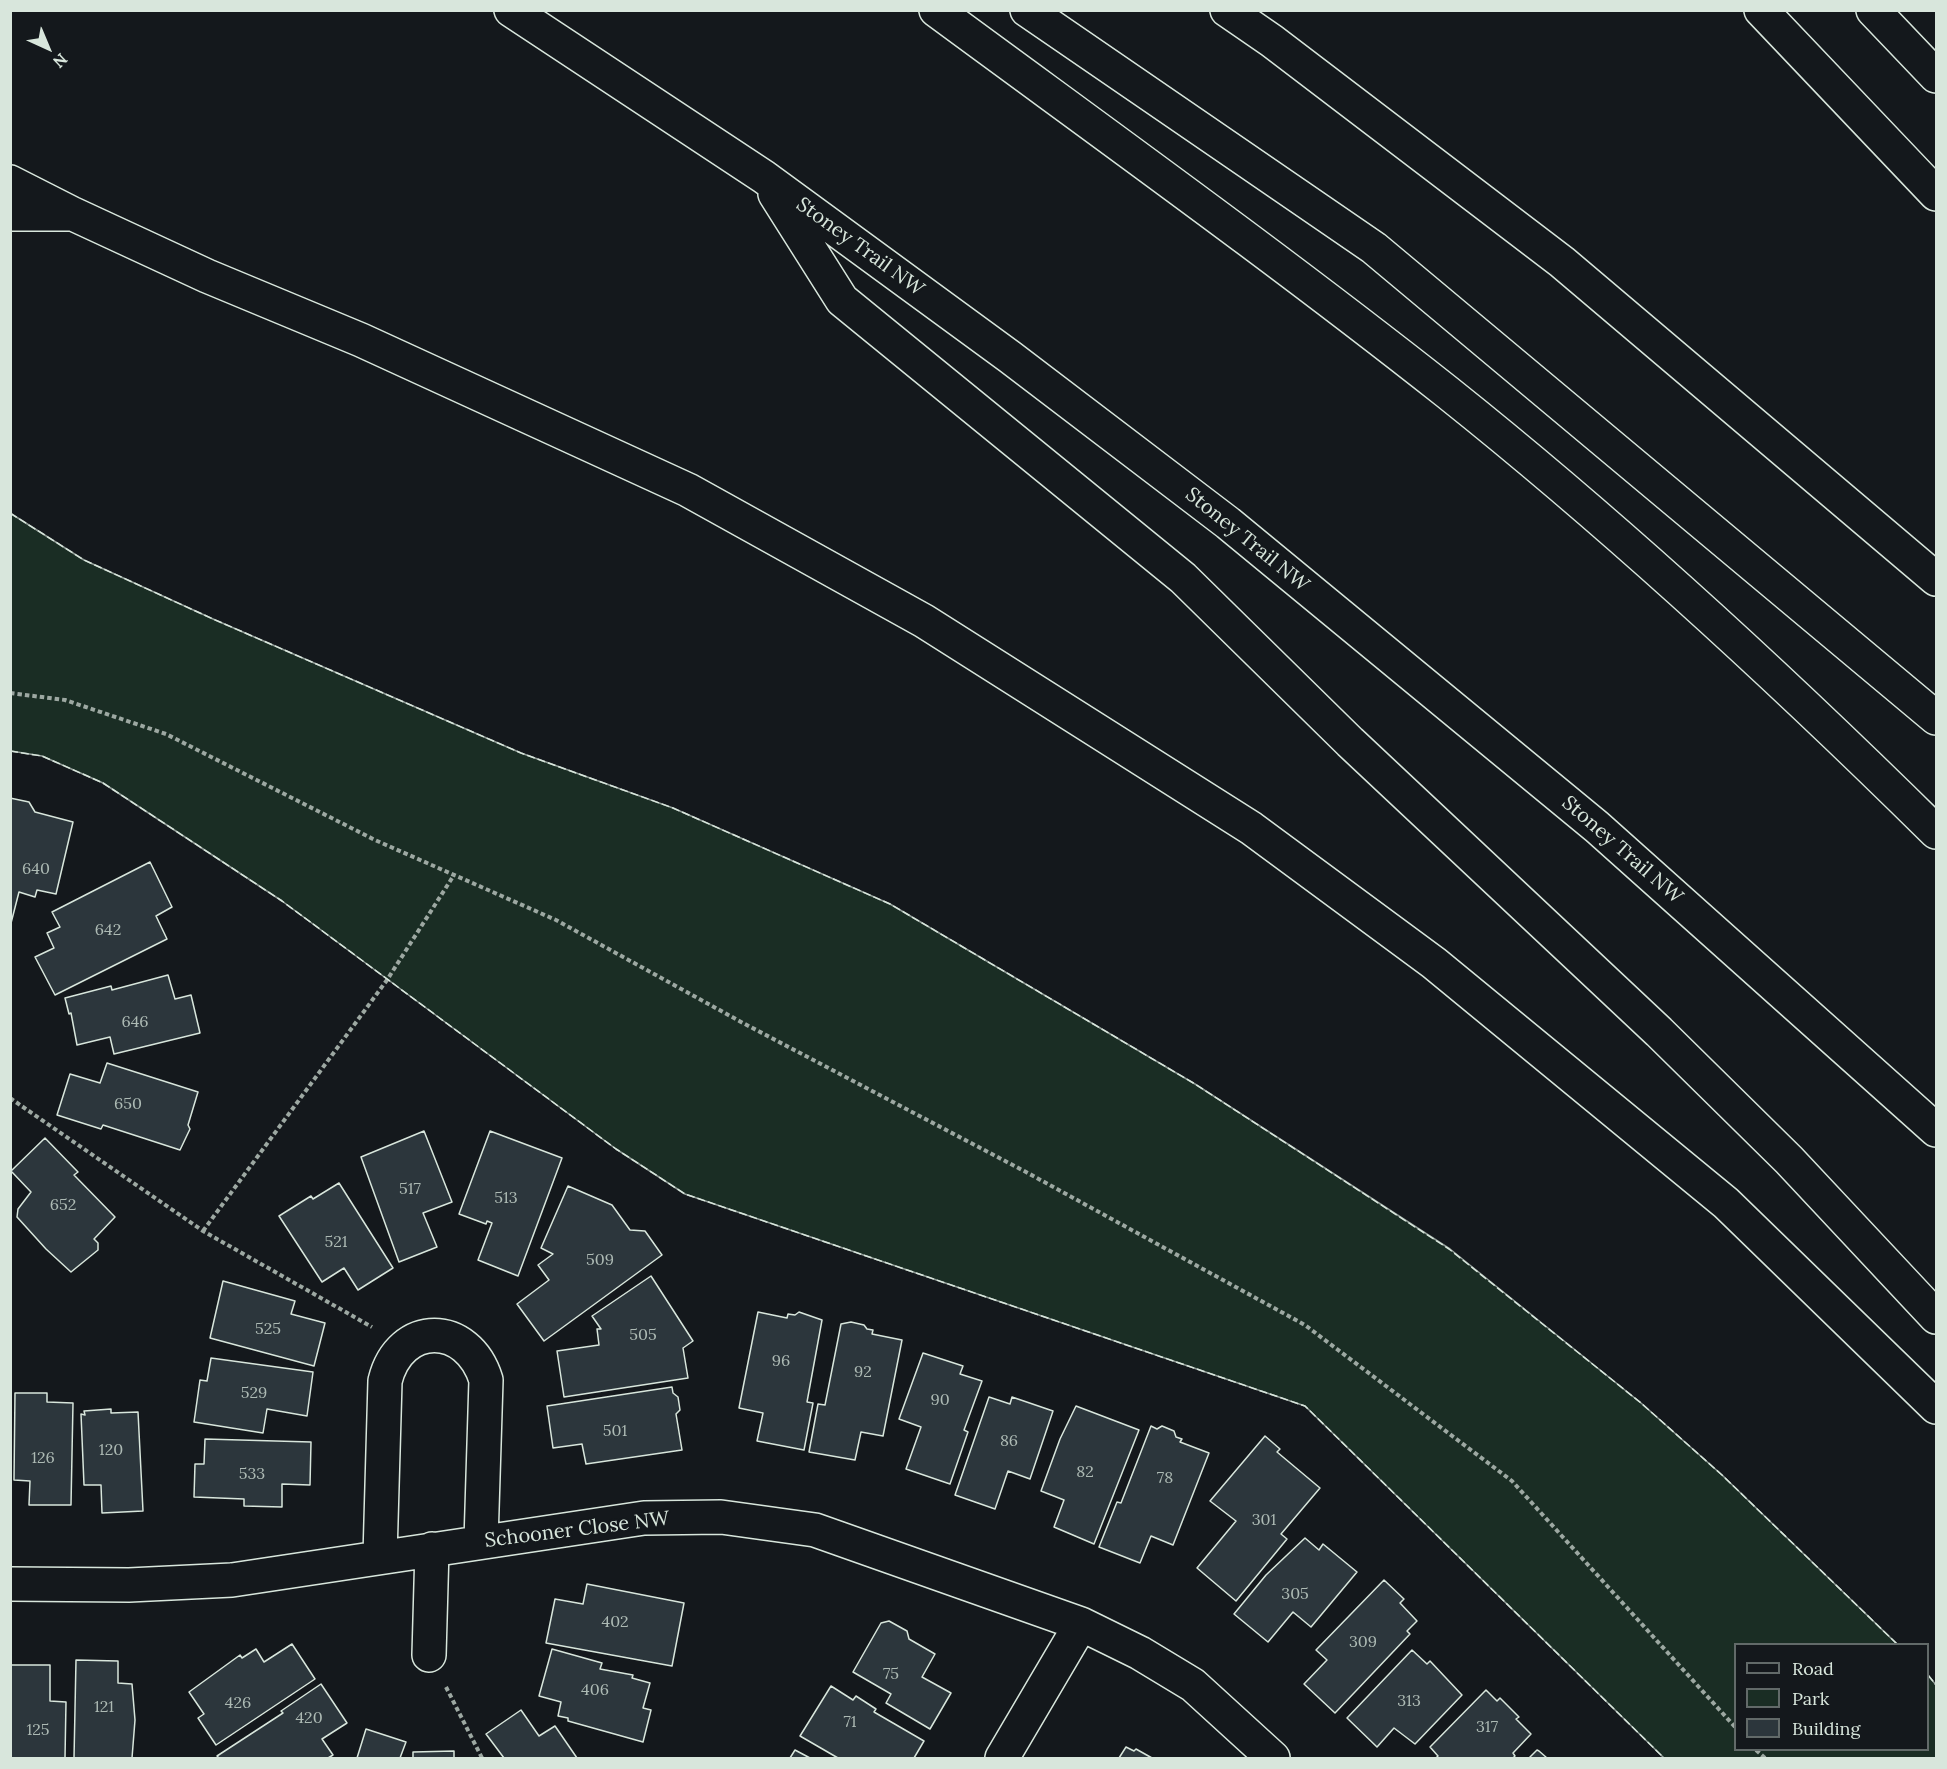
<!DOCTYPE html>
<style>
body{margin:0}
#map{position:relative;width:1947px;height:1769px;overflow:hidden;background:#14181c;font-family:Lora,serif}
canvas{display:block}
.frame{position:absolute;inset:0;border:12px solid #d8e6dc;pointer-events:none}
.legend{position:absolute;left:1734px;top:1643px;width:195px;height:108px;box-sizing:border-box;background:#14181c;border:2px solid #626a69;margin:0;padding:8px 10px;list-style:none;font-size:18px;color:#d8e6dc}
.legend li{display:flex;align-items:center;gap:12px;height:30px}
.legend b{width:30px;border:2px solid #626a69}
.north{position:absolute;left:18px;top:18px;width:60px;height:60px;-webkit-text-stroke:4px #14181c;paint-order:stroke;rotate:136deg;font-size:16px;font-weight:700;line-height:24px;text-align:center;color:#d8e6dc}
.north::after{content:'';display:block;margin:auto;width:21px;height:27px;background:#d8e6dc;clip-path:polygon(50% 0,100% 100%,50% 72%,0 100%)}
</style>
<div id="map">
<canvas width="1947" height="1769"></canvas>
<div class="frame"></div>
<ul class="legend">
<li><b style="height:8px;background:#14181c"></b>Road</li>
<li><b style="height:16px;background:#1a2d24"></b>Park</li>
<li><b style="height:16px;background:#2c363c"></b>Building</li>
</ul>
<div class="north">N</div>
</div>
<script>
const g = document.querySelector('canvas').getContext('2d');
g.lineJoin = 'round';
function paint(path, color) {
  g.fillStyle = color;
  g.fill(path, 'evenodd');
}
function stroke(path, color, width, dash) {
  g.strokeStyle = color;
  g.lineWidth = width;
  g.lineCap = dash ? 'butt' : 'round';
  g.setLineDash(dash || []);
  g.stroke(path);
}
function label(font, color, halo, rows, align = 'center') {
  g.font = font + ' Lora,serif';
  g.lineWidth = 4.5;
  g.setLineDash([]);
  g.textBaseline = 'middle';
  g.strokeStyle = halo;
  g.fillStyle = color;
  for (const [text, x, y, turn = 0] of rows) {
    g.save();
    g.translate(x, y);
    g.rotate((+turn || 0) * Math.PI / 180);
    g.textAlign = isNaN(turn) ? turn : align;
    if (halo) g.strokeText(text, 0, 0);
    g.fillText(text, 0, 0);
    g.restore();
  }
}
const green = new Path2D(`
 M 10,513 L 84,560 L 213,619 L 521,753 L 673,808 L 890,904 L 1195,1084 L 1450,1249 L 1641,1403 L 1722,1475 L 1897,1644 L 1736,1644 L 1736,1750 L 1928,1750 L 1928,1675 L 1936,1685 L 1936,1758 L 1664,1758 L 1305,1406 L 685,1194 L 616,1149 L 282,901 L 103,783 L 42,756 L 11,751 Z`);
paint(green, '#1a2d24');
stroke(green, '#939e99', 1.5);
const building = new Path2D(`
 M 10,798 L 29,802 L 35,812 L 73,822 L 56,894 L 37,890 L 35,897 L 19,892 L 10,927 Z
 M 150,862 L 172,907 L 156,916 L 167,939 L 55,995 L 35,957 L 54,948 L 47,933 L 60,927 L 52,912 Z
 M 168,975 L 175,999 L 191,995 L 200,1033 L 114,1054 L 110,1037 L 77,1045 L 71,1013 L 69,1014 L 65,998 L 111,986 L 112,990 Z
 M 107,1063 L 198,1092 L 188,1125 L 190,1129 L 180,1150 L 103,1125 L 101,1129 L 57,1115 L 70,1074 L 100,1083 Z
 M 424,1131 L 452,1202 L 423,1213 L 437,1247 L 399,1262 L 361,1157 Z
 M 490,1131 L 562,1158 L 518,1276 L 478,1260 L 492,1223 L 487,1221 L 486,1224 L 459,1214 Z
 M 45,1138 L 78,1172 L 74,1175 L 115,1217 L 94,1239 L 98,1243 L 98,1250 L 71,1272 L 46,1249 L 17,1217 L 18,1209 L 31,1192 L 11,1171 Z
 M 339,1183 L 393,1268 L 358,1290 L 344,1268 L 322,1282 L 279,1216 L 311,1196 L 313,1199 Z
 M 568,1186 L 612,1205 L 630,1230 L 645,1231 L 662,1255 L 544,1341 L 517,1304 L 549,1280 L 538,1265 L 553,1254 L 541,1248 Z
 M 651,1276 L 693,1341 L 683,1348 L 688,1378 L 564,1397 L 557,1351 L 599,1345 L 597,1329 L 601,1329 L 592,1316 Z
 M 223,1281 L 295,1301 L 291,1314 L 325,1323 L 314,1366 L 210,1338 Z
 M 758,1312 L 787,1318 L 788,1314 L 795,1315 L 799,1312 L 822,1320 L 807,1402 L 813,1403 L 804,1450 L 757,1441 L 763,1413 L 739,1408 Z
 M 851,1322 L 864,1325 L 867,1329 L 873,1330 L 872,1334 L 902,1340 L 883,1436 L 861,1432 L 855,1460 L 809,1452 L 818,1404 L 825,1405 L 841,1324 Z
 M 923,1353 L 963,1366 L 960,1374 L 982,1381 L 964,1430 L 968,1432 L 950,1484 L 906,1469 L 921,1427 L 899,1419 Z
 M 211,1358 L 313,1372 L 307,1416 L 267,1409 L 263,1433 L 194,1422 L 200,1380 L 207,1381 Z
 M 672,1387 L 673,1393 L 678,1397 L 680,1410 L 676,1414 L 682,1450 L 586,1464 L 582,1444 L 553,1448 L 547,1406 Z
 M 15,1393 L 47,1393 L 47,1402 L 73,1403 L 71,1505 L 29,1505 L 30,1481 L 14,1480 Z
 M 989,1397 L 1010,1404 L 1012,1397 L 1053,1411 L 1030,1479 L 1008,1471 L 995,1509 L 955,1495 Z
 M 1076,1406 L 1139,1430 L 1094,1544 L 1054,1527 L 1064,1500 L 1041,1491 L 1060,1439 Z
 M 111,1409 L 111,1413 L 138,1412 L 143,1511 L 102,1513 L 101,1485 L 84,1485 L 81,1414 L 85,1415 L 84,1411 Z
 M 1151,1426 L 1157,1429 L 1162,1426 L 1174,1431 L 1176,1437 L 1182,1439 L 1180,1442 L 1209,1453 L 1173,1545 L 1151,1536 L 1140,1563 L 1099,1547 L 1117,1502 L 1121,1503 Z
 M 1265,1436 L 1280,1449 L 1277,1452 L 1320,1488 L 1281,1534 L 1287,1539 L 1236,1601 L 1197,1568 L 1236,1521 L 1210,1501 Z
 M 205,1439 L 311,1442 L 310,1485 L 282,1484 L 282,1507 L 244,1506 L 244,1499 L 194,1497 L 195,1464 L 204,1464 Z
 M 1305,1538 L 1319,1550 L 1323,1544 L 1357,1572 L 1311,1627 L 1293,1612 L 1268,1642 L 1234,1614 L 1266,1575 Z
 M 1384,1580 L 1404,1599 L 1400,1603 L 1417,1621 L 1407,1631 L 1410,1634 L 1335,1713 L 1304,1684 L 1327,1660 L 1316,1650 Z
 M 587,1584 L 684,1603 L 672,1666 L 546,1643 L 555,1599 L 583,1604 Z
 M 889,1621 L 907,1631 L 909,1639 L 935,1654 L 922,1677 L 951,1693 L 930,1729 L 886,1703 L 891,1694 L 853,1672 L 881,1623 Z
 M 292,1644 L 315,1679 L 216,1745 L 198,1718 L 204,1714 L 189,1692 L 240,1655 L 242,1658 L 256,1649 L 264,1662 Z
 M 552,1649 L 602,1663 L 600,1669 L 633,1675 L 632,1678 L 650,1683 L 643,1708 L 651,1710 L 643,1742 L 568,1721 L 568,1718 L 558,1716 L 561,1702 L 539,1696 Z
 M 1412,1650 L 1427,1664 L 1430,1661 L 1462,1695 L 1415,1744 L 1394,1728 L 1377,1747 L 1347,1718 Z
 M 76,1660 L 118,1661 L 118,1683 L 132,1684 L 135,1720 L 132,1758 L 74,1758 Z
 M 11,1665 L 50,1665 L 50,1701 L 66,1702 L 65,1758 L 10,1758 Z
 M 321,1684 L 347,1723 L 322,1739 L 333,1755 L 328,1758 L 219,1758 L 217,1756 L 283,1713 L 281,1711 Z
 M 831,1686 L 853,1700 L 856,1696 L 876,1709 L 874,1712 L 924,1741 L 914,1758 L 838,1758 L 800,1736 Z
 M 1486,1690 L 1497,1701 L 1500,1698 L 1519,1717 L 1516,1719 L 1531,1734 L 1513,1753 L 1515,1756 L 1513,1758 L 1436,1758 L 1438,1756 L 1430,1747 Z
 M 521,1710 L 539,1736 L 555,1726 L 577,1758 L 504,1758 L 486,1734 Z
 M 366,1729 L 406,1742 L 400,1758 L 357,1758 Z
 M 1126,1747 L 1134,1751 L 1136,1749 L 1152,1758 L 1119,1758 Z
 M 795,1750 L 810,1758 L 790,1758 Z
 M 1537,1750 L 1539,1751 L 1547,1758 L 1529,1758 Z
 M 454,1751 L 454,1758 L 413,1758 L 413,1752 Z`);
paint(building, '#2c363c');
stroke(building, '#d8e6dc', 1.5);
const minor = new Path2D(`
 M 380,1556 L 385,1381 C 400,1320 468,1321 486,1380 L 481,1541
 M 10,1584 L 129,1585 L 232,1580 L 644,1518 L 721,1517 L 815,1530 L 1081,1624 L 1002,1758
 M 1081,1624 L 1140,1653 L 1193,1685 L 1273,1758
 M 429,1655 L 432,1549`);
const tertiary = new Path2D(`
 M 1761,10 L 1936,194
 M 1873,10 L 1936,76`);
const motorway = new Path2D(`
 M 511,10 L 764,177 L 1010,357 L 1228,523 L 1597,827 L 1936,1130
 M 936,10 C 1107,136 1280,260 1447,392 C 1619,529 1780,678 1936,832
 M 1027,10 L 1374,248 L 1936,718
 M 1227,10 L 1272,41 L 1562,262 L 1936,579
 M 10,182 L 71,213 L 207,276 L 361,340 L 688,490 L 924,621 L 1251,828 L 1434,963 L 1726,1203 L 1936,1407
 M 775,194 L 842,300 L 1183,578 L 1350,742 L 1659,1032 L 1789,1160 L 1936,1317
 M 10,214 L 66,214`);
stroke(minor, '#d8e6dc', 36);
stroke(tertiary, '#d8e6dc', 36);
stroke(motorway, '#d8e6dc', 36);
stroke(new Path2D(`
 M 10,693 L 65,700 L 166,734 L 375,840 L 556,920 L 743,1023 L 1026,1172 L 1305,1325 L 1512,1481 L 1736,1728
 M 10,1098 L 203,1231 L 372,1327
 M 203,1231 L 387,980 L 454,875
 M 446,1687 L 482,1758
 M 1756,1750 L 1765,1758`), '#9da8a2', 4, [4.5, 3]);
stroke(minor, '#14181c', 33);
stroke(tertiary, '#14181c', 33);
stroke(motorway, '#14181c', 33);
stroke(new Path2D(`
 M 10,513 L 84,560 L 213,619 L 521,753 L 673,808 L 890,904 L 1195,1084 L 1449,1249 L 1641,1403 L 1722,1475 L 1897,1644
 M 10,751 L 42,756 L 103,783 L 282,901 L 616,1149 L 685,1194 L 1305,1406 L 1664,1758
 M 1928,1675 L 1936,1685`), '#d8e6dc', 1.5, [8, 3]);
label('16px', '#adbab4', null, [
 ["640",36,869],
 ["642",108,930],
 ["646",135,1022],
 ["650",128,1104],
 ["517",410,1189],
 ["513",506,1198],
 ["652",63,1205],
 ["521",336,1242],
 ["509",600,1260],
 ["525",268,1329],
 ["505",643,1335],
 ["96",781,1361],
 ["92",863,1372],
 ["529",254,1393],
 ["90",940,1400],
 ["501",615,1431],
 ["86",1009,1441],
 ["120",111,1450],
 ["126",43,1458],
 ["82",1085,1472],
 ["533",252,1474],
 ["78",1165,1478],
 ["301",1264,1520],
 ["305",1295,1594],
 ["402",615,1622],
 ["309",1363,1642],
 ["75",891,1674],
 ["406",595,1690],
 ["313",1409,1701],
 ["426",238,1703],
 ["121",104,1707],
 ["420",309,1718],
 ["71",850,1722],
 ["317",1487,1727],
 ["125",38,1730]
]);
label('20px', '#d8e6dc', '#14181c', [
 ["Stoney Trail NW",860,247,36],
 ["Stoney Trail NW",1247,540,39],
 ["Stoney Trail NW",1622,850,41],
 ["Schooner Close NW",577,1530,-7]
]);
</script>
